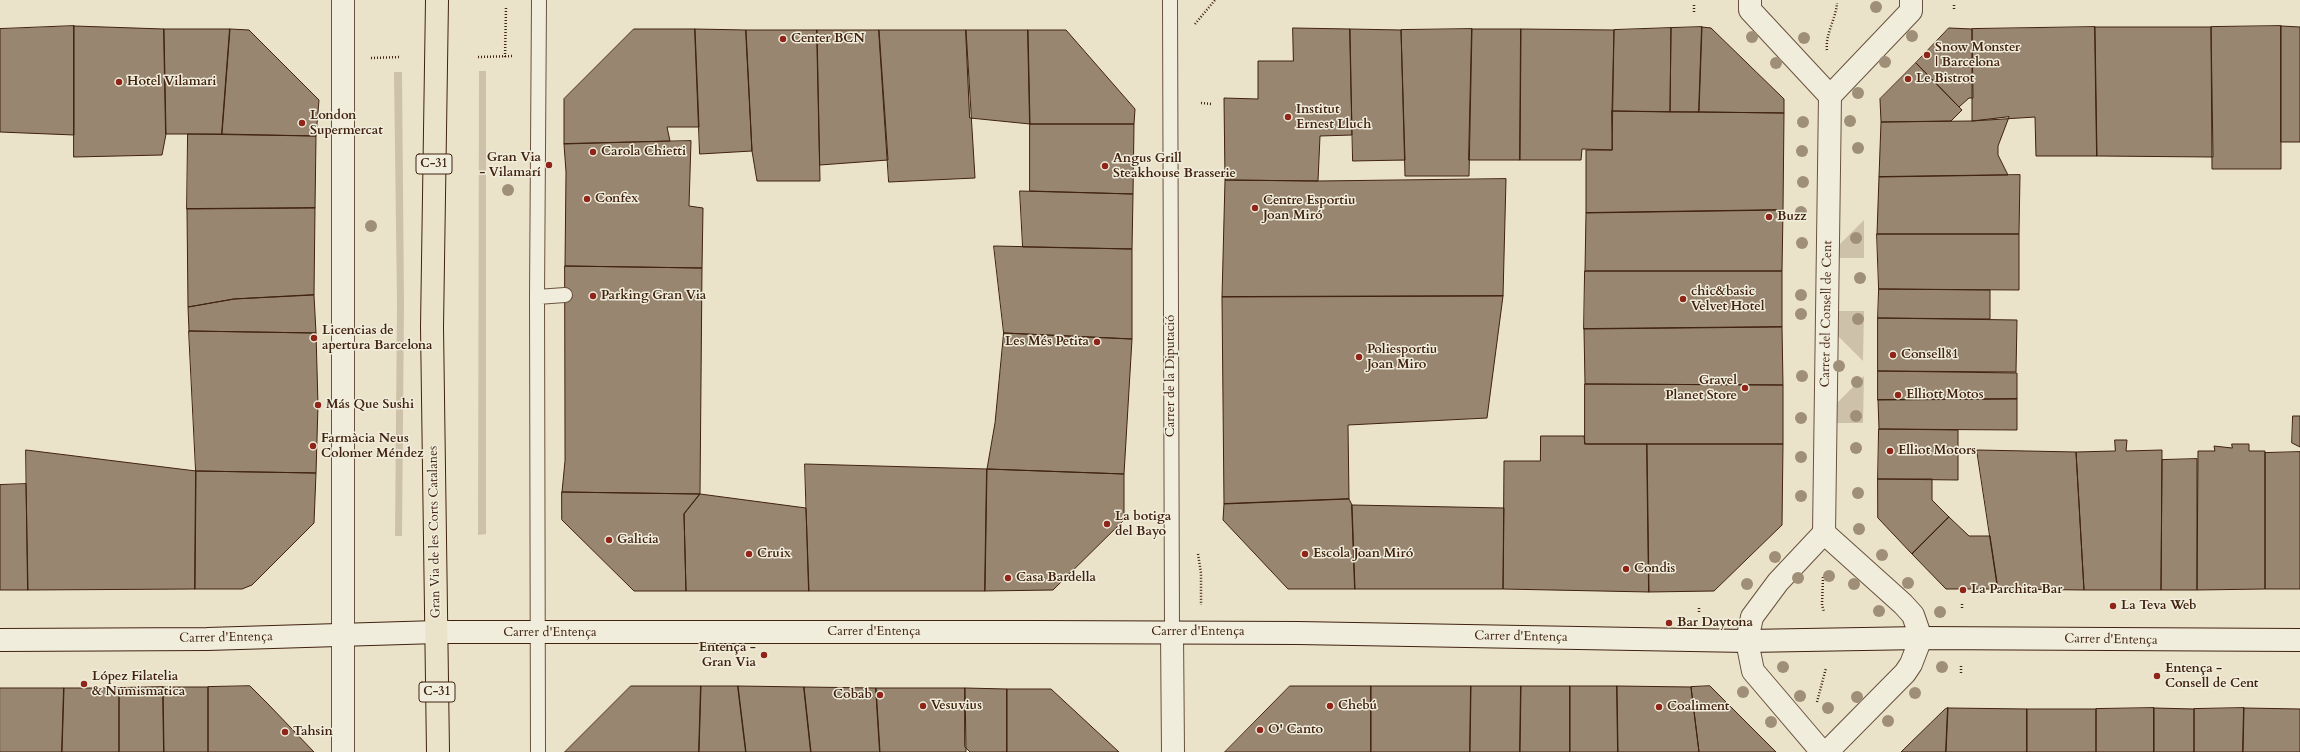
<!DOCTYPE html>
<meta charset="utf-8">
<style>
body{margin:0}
canvas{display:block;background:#eae3c9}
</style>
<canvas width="2300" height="752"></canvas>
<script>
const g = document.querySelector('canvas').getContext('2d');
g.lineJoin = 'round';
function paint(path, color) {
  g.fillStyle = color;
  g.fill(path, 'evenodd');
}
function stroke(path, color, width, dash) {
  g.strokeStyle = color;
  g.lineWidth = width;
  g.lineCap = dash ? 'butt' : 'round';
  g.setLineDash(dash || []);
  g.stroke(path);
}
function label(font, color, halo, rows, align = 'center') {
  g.font = font + ' Cardo,serif';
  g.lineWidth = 3;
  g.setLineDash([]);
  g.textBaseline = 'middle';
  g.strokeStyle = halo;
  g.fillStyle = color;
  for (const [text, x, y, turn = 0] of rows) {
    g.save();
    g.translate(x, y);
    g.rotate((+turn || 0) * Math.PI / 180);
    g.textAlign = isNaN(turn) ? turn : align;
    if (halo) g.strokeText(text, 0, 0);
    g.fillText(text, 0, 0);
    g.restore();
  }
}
paint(new Path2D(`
 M 479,71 L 486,71 L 486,534 L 478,535 Z
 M 394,72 L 402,72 L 404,304 L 402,536 L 395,536 L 397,304 Z
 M 1864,220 L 1864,258 L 1834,258 L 1835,249 Z
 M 1834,311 L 1864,311 L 1863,361 L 1835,333 Z
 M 1864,376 L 1863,423 L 1834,423 L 1834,406 Z`), '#cdc2a9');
const building = new Path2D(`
 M 74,26 L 74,135 L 0,132 L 0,29 Z
 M 74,26 L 164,29 L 166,134 L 162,155 L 74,157 Z
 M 2281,26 L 2300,27 L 2300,142 L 2281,142 Z
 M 2281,26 L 2281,169 L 2212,169 L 2211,27 Z
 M 1702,27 L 1711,28 L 1784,99 L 1784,113 L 1699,112 Z
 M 1702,27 L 1699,112 L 1670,112 L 1671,28 Z
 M 2095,27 L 2211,27 L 2213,157 L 2097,156 Z
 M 2095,27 L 2097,156 L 2036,156 L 2035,117 L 1972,121 L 1972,29 Z
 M 1293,28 L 1350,29 L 1352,135 L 1320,136 L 1318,181 L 1225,180 L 1224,98 L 1258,99 L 1258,61 L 1293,61 Z
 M 1671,28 L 1670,112 L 1612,111 L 1614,30 Z
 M 1949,28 L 1972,29 L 1973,98 L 1969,98 L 1959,107 L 1916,63 Z
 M 164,29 L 230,29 L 222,134 L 166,134 Z
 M 230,29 L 249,30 L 319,100 L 316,136 L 222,134 Z
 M 634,29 L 695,29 L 699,127 L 667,127 L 670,141 L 564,144 L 564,99 Z
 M 695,29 L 746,30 L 752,151 L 700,154 Z
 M 1350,29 L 1401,30 L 1405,160 L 1353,161 Z
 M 1472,29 L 1521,29 L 1520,160 L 1469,160 Z
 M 1472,29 L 1469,176 L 1405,176 L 1401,30 Z
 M 1521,29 L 1614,30 L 1612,150 L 1582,149 L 1581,160 L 1520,160 Z
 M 746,30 L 817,30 L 820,181 L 757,181 L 752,151 Z
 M 817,30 L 879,30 L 888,160 L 820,165 Z
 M 879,30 L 966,30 L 975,178 L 889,182 Z
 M 966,30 L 1028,30 L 1030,124 L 970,118 Z
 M 1028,30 L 1066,30 L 1135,109 L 1134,124 L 1030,124 Z
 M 1916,63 L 1962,110 L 1951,121 L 1881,122 L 1880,99 Z
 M 1612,111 L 1784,113 L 1783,210 L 1586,213 L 1586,150 L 1612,150 Z
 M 2009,117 L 1998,146 L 1998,155 L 2008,175 L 1879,177 L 1881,122 L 1972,121 Z
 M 1030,124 L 1134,124 L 1133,194 L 1030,191 Z
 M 188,134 L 316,136 L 315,208 L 187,209 Z
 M 691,141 L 689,206 L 703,208 L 702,268 L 565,266 L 566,172 L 564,144 Z
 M 2020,175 L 2019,234 L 1877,234 L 1879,177 Z
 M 1506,179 L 1503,296 L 1222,297 L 1225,180 L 1318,181 Z
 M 1020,191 L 1133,194 L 1132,249 L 1023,247 Z
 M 315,208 L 314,295 L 234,299 L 188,307 L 187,209 Z
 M 1783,210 L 1782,271 L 1585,271 L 1586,213 Z
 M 1877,234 L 2019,234 L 2019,290 L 1879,289 Z
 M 994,246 L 1132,249 L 1132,339 L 1004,333 Z
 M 565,266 L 702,268 L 700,494 L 562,492 L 565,461 Z
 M 1585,271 L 1782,271 L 1782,327 L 1584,329 Z
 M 1879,289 L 1990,290 L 1990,319 L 1878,318 Z
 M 314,295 L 316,333 L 189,331 L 188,307 L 234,299 Z
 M 1503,296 L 1487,418 L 1348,425 L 1349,499 L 1224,504 L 1222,297 Z
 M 1878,318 L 2017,320 L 2016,372 L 1878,371 Z
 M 1782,327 L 1783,385 L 1585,384 L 1584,329 Z
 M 189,331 L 316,333 L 318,405 L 316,473 L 196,471 Z
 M 1004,333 L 1132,339 L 1124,474 L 987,469 L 995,423 Z
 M 1878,371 L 2017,373 L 2017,399 L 1878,400 Z
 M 1585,384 L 1783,385 L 1783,444 L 1585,444 Z
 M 2017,399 L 2017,430 L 1879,429 L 1878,400 Z
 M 2293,416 L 2300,416 L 2300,447 L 2292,443 Z
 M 1879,429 L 1958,430 L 1958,480 L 1878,479 Z
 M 1541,436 L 1584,436 L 1585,444 L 1647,444 L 1649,592 L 1503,589 L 1504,461 L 1540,461 Z
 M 2115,440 L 2127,440 L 2126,451 L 2162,450 L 2161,590 L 2084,590 L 2076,452 L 2115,451 Z
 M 1647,444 L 1783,444 L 1782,525 L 1714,591 L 1649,592 Z
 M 2232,444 L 2249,444 L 2249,451 L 2265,451 L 2265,589 L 2197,590 L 2198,451 L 2215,451 L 2214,446 L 2232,448 Z
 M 26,450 L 196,471 L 195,589 L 28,590 Z
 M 1977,450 L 2076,452 L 2084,590 L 1998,589 Z
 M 2300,452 L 2300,589 L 2265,589 L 2265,453 Z
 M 2197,459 L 2197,590 L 2161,590 L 2162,460 Z
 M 805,464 L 987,469 L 985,591 L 809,591 Z
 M 987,469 L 1124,474 L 1124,520 L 1053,590 L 985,591 Z
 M 196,471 L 316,473 L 314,523 L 252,585 L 242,589 L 195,589 Z
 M 1878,479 L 1932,479 L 1932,500 L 1949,517 L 1912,554 L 1878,518 Z
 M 26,484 L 28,590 L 0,590 L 0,485 Z
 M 562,492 L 700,494 L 684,514 L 686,591 L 634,591 L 562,520 Z
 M 700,494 L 806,508 L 809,591 L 686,591 L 684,514 Z
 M 1349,499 L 1352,505 L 1355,589 L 1288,589 L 1223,520 L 1224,504 Z
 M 1352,505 L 1504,508 L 1503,589 L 1355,589 Z
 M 1949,517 L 1969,536 L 1990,536 L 1998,589 L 1946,589 L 1912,554 Z
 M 250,686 L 269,705 L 314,752 L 208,752 L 208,687 Z
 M 631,686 L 701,686 L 699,752 L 565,752 Z
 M 701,686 L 738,686 L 746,752 L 699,752 Z
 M 738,686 L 804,687 L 811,752 L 746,752 Z
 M 1290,686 L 1371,686 L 1371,752 L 1225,752 Z
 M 1371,686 L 1471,686 L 1470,752 L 1371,752 Z
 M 1471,686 L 1521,686 L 1520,752 L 1470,752 Z
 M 1521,686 L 1570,686 L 1570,752 L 1520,752 Z
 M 1570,686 L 1617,686 L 1618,752 L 1570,752 Z
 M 1617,686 L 1691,687 L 1699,752 L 1618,752 Z
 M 1710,686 L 1776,752 L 1699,752 L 1691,687 Z
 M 163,687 L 164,752 L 119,752 L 119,688 Z
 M 163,687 L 208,687 L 208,752 L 164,752 Z
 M 804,687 L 876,688 L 880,752 L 811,752 Z
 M 0,688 L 64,688 L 62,752 L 0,752 Z
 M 64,688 L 119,688 L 119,752 L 62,752 Z
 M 876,688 L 965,688 L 966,752 L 880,752 Z
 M 965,688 L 1007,689 L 1007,752 L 970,752 L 965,747 Z
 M 1007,689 L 1051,689 L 1119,752 L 1007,752 Z
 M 1948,708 L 1946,752 L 1901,752 L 1945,709 Z
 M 1948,708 L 2027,709 L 2027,752 L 1946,752 Z
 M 2154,708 L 2154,752 L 2096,752 L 2096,709 Z
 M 2154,708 L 2194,709 L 2194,752 L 2154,752 Z
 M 2244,708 L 2243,752 L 2194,752 L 2194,709 Z
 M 2244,708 L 2300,709 L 2300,752 L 2243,752 Z
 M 2027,709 L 2096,709 L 2096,752 L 2027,752 Z`);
paint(building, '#988670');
stroke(building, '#40220f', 1);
const service = new Path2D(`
 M 1170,0 L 1172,632
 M 537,297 L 565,295
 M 538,752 L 537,297 L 539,0`);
const pedestrian = new Path2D(`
 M 1750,0 L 1750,10 L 1830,96
 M 1747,641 L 1752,617 L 1778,582 L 1824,533
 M 1827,752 L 1905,673 L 1911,664 L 1921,638`);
const minor = new Path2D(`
 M 1911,0 L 1911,11 L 1830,96 L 1824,533 L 1903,604 L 1913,615 L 1921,638
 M 1172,632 L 1173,752
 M 1747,641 L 1753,671 L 1822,752
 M 343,752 L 343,0`);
const secondary = new Path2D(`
 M 0,640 L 207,639 L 437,632 L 1036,632 L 1298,633 L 1747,641 L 1921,638 L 2300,640`);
const primary = new Path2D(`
 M 437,0 L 432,327 L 438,752`);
stroke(service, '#6a523e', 16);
stroke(pedestrian, '#6a523e', 24);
stroke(minor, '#6a523e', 24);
stroke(secondary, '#40220f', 24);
stroke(primary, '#40220f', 24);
stroke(new Path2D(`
 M 1954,9 L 1954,3
 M 1694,12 L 1694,5
 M 1195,24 L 1215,0
 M 1827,50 C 1825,34 1836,19 1837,3
 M 478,57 L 514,56
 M 505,57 L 506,8
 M 371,58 L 401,57
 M 1201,103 L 1212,104
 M 1198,554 L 1201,573 L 1201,605
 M 1823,577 L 1822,605 L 1824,612
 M 1962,604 L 1962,610
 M 1699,612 L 1699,606
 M 1961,673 L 1961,666
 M 1817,702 L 1826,668`), '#40220f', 2.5, [1, 2]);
stroke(service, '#f1eddc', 14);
stroke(pedestrian, '#f1eddc', 22);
stroke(minor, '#f1eddc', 22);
stroke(secondary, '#f1eddc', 22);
stroke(primary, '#eae3c9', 22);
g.fillStyle = '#a08f78';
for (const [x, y] of [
 [1876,7],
 [1912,36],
 [1752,37],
 [1804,38],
 [1885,62],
 [1776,63],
 [1858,93],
 [1850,121],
 [1803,122],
 [1858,148],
 [1802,151],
 [1803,182],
 [508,190],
 [1801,212],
 [371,226],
 [1856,238],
 [1802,243],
 [1860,278],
 [1801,295],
 [1801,314],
 [1858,319],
 [1839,366],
 [1802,376],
 [1857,382],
 [1856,416],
 [1801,418],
 [1856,448],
 [1801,457],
 [1858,493],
 [1801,496],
 [1859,529],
 [1882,555],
 [1775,557],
 [1829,576],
 [1798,578],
 [1908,583],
 [1747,584],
 [1854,584],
 [1879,611],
 [1940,612],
 [1783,667],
 [1942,667],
 [1743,692],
 [1915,693],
 [1800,696],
 [1857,697],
 [1828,708],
 [1888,721],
 [1771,722]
]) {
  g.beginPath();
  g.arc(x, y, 6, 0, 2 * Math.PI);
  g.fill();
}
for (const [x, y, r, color] of [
 [783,39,4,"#8f2418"],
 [1927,55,4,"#8f2418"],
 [1908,79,4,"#8f2418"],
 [119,82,4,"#8f2418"],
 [1288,117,4,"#8f2418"],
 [302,123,4,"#8f2418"],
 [593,152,4,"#8f2418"],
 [549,165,4,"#8f2418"],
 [1105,166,4,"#8f2418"],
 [587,199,4,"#8f2418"],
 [1255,208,4,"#8f2418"],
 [1769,217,4,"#8f2418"],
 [593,296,4,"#8f2418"],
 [1683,299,4,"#8f2418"],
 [314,338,4,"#8f2418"],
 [1097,342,4,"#8f2418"],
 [1893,355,4,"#8f2418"],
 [1359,357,4,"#8f2418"],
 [1745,388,4,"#8f2418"],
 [1898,395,4,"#8f2418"],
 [318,405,4,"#8f2418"],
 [313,446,4,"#8f2418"],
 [1890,451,4,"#8f2418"],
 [1107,524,4,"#8f2418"],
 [609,540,4,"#8f2418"],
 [749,554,4,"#8f2418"],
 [1305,554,4,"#8f2418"],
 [1626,569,4,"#8f2418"],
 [1008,578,4,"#8f2418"],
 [1963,590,4,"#8f2418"],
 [2113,606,4,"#8f2418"],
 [1669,623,4,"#8f2418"],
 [764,655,4,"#8f2418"],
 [2157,676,4,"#8f2418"],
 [84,684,4,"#8f2418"],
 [880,695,4,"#8f2418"],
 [923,706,4,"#8f2418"],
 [1330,706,4,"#8f2418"],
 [1659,707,4,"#8f2418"],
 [1260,730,4,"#8f2418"],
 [285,732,4,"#8f2418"]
]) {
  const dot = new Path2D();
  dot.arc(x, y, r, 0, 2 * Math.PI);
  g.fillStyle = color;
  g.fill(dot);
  stroke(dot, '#f1eddc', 1.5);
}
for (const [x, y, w] of [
 [434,164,36],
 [437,692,36]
]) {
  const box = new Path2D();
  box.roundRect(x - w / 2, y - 10, w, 20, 3);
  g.fillStyle = '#f1eddc';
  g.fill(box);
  stroke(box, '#40220f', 1);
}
label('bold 12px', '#40220f', null, [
 ["C-31",434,164],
 ["C-31",437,692]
]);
label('bold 13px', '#40220f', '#f1eddc', [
 ["Center BCN",791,39],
 ["Snow Monster",1935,48],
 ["| Barcelona",1935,63],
 ["Le Bistrot",1916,79],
 ["Hotel Vilamari",127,82],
 ["Institut",1296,110],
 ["Ernest Lluch",1296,125],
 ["London",310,116],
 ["Supermercat",310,131],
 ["Carola Chietti",601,152],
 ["Gran Via",541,158,"right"],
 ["- Vilamarí",541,173,"right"],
 ["Angus Grill",1113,159],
 ["Steakhouse Brasserie",1113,174],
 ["Confex",595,199],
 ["Centre Esportiu",1263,201],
 ["Joan Miró",1263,216],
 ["Buzz",1777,217],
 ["chic&basic",1691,292],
 ["Velvet Hotel",1691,307],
 ["Parking Gran Via",601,296],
 ["Licencias de",322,331],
 ["apertura Barcelona",322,346],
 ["Les Més Petita",1089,342,"right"],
 ["Poliesportiu",1367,350],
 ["Joan Miro",1367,365],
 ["Consell81",1901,355],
 ["Gravel",1737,381,"right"],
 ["Planet Store",1737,396,"right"],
 ["Elliott Motos",1906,395],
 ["Más Que Sushi",326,405],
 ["Farmàcia Neus",321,439],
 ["Colomer Méndez",321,454],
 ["Elliot Motors",1898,451],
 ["La botiga",1115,517],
 ["del Bayo",1115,532],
 ["Galicia",617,540],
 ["Cruix",757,554],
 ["Escola Joan Miró",1313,554],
 ["Condis",1634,569],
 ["Casa Bardella",1016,578],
 ["La Parchita Bar",1971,590],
 ["La Teva Web",2121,606],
 ["Bar Daytona",1677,623],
 ["Entença -",756,648,"right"],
 ["Gran Via",756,663,"right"],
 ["Entença -",2165,669],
 ["Consell de Cent",2165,684],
 ["López Filatelia",92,677],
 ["& Numismatica",92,692],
 ["Cobab",872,695,"right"],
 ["Vesuvius",931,706],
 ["Chebú",1338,706],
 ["Coaliment",1667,707],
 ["O' Canto",1268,730],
 ["Tahsin",293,732]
], 'left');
label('13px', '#40220f', '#f1eddc', [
 ["Carrer del Consell de Cent",1827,314,-89],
 ["Carrer de la Diputació",1171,376,-90],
 ["Gran Via de les Corts Catalanes",435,532,-91],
 ["Carrer d'Entença",874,632],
 ["Carrer d'Entença",1198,632],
 ["Carrer d'Entença",550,633],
 ["Carrer d'Entença",1521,637,1],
 ["Carrer d'Entença",226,638,-1],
 ["Carrer d'Entença",2111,640,1]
]);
</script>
